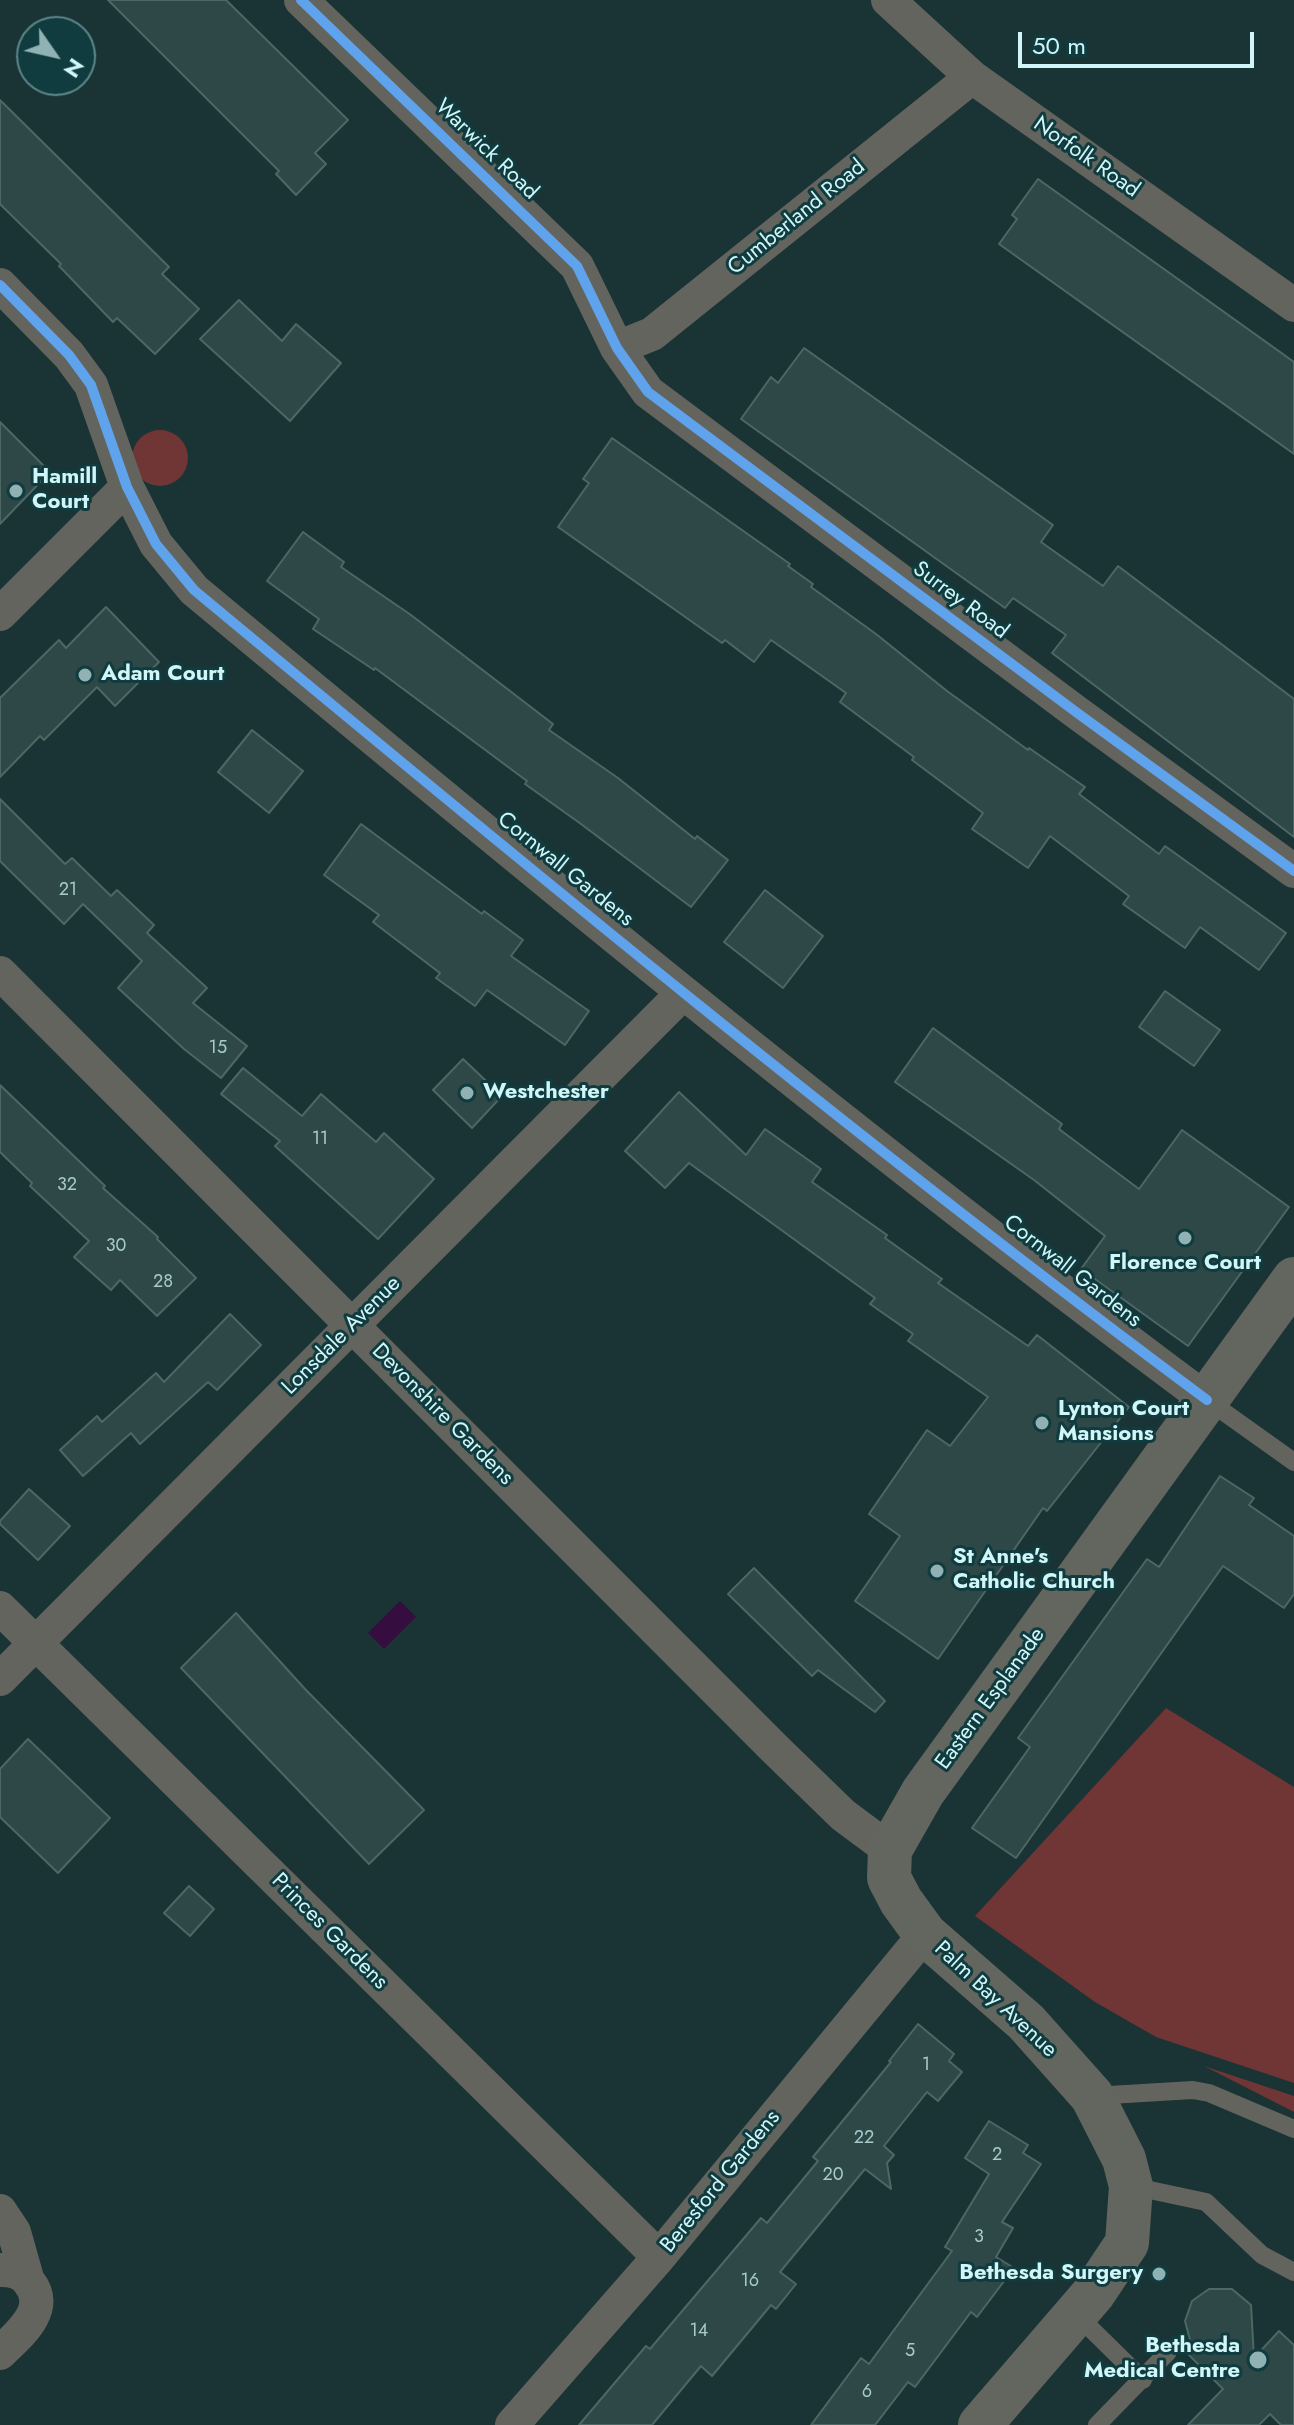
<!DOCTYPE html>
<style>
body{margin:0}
#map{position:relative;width:1294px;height:2425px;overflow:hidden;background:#1a3334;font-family:Jost,sans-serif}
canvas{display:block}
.north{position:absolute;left:16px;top:16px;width:80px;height:80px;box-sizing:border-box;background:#103c3f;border:2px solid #5d8689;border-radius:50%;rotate:124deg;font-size:22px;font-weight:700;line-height:32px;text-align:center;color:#d0f6f9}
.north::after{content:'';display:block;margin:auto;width:28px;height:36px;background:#90b2b4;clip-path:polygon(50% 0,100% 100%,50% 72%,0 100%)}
.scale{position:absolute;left:1018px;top:32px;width:236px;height:36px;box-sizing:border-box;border:4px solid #d0f6f9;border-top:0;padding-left:10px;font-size:24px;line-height:28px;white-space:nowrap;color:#d0f6f9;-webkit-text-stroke:6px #103c3f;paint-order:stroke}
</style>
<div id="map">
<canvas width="1294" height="2425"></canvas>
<div class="north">N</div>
<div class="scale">50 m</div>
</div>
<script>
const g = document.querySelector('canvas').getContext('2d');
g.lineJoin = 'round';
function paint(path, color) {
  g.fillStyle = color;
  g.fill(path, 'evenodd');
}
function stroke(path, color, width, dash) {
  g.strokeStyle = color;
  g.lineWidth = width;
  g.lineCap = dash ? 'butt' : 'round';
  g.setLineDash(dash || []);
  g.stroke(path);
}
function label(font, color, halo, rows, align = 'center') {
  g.font = font + ' Jost,sans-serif';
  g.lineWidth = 6;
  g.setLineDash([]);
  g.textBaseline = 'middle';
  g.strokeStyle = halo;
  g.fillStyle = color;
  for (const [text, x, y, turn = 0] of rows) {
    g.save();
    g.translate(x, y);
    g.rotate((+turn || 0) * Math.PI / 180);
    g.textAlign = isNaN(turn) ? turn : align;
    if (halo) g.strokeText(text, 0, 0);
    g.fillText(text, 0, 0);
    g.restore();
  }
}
paint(new Path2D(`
 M132 458a28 28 0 1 1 56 0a28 28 0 1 1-56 0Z
 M 1166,1708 L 1294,1787 L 1294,2083 L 1156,2037 L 1095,2002 L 975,1916 Z
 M 1204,2066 L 1294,2096 L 1294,2112 Z`), '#703535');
paint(new Path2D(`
 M 400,1601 L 416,1617 L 384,1649 L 368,1633 Z`), '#350d3e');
const building = new Path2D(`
 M 108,0 L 226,0 L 348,120 L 315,153 L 326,164 L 296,195 L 276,174 L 279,171 Z
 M 0,100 L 169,267 L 162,274 L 199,309 L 155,354 L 117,318 L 113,322 L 59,266 L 61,264 L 0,204 Z
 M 1038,179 L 1294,362 L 1294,454 L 999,244 L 1017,219 L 1012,215 Z
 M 239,300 L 282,341 L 296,324 L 341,363 L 290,421 L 200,339 Z
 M 804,348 L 1053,525 L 1041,542 L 1103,586 L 1118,566 L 1294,699 L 1294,837 L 1052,653 L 1066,635 L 1013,598 L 1005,608 L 741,419 L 771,377 L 778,383 Z
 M 0,422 L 50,472 L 0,524 Z
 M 612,438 L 790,564 L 788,566 L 813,584 L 811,587 L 876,634 L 947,691 L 1028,750 L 1029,748 L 1085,787 L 1079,794 L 1159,854 L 1165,846 L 1286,933 L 1259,970 L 1200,927 L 1185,948 L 1123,904 L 1129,896 L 1050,836 L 1028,868 L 972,829 L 983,813 L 912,760 L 914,757 L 840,702 L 846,693 L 771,640 L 754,662 L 725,640 L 722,643 L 558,527 L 589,483 L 583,479 Z
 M 303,532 L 344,562 L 341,567 L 411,615 L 553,724 L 549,730 L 618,778 L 695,839 L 697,836 L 728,860 L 691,907 L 581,824 L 525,784 L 527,781 L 375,668 L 374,670 L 313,629 L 319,619 L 267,581 Z
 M 106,607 L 159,662 L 115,706 L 97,687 L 44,740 L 40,736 L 0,777 L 0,698 L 59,640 L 66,648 Z
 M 252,730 L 303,771 L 269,813 L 218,772 Z
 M 0,799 L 65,864 L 72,858 L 111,896 L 117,890 L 154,925 L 147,933 L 207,988 L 193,1003 L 247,1046 L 221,1078 L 184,1049 L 118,988 L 142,961 L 83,904 L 64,924 L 0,861 Z
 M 361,824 L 482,914 L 484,911 L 523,940 L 511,956 L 589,1011 L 565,1045 L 487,990 L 475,1006 L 436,978 L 440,973 L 373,922 L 379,915 L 324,875 Z
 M 765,890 L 823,936 L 783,988 L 724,942 Z
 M 1165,991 L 1220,1030 L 1194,1066 L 1139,1027 Z
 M 933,1028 L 1062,1124 L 1059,1129 L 1139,1189 L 1182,1130 L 1289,1207 L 1188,1346 L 1081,1269 L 1105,1236 L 1034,1180 L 895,1082 Z
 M 463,1059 L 502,1096 L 472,1128 L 433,1090 Z
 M 243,1068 L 302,1116 L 321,1094 L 376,1142 L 384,1133 L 434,1179 L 378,1239 L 275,1146 L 280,1141 L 221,1094 Z
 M 0,1085 L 105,1186 L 103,1188 L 158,1237 L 157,1239 L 196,1278 L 157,1316 L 120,1280 L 111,1290 L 74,1257 L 89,1241 L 30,1186 L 32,1183 L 0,1152 Z
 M 679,1092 L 746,1155 L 765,1129 L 821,1169 L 812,1182 L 887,1235 L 885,1238 L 942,1279 L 938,1283 L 1028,1346 L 1037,1335 L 1129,1407 L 1047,1511 L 1043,1508 L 938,1659 L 855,1601 L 900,1536 L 869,1514 L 927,1430 L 950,1446 L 988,1397 L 908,1341 L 913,1334 L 870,1304 L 875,1298 L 689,1163 L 665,1188 L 625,1151 Z
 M 230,1314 L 261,1345 L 217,1390 L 208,1382 L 140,1444 L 131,1433 L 83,1476 L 60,1450 L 97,1416 L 102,1422 L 156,1373 L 164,1382 Z
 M 1220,1476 L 1254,1498 L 1249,1505 L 1294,1536 L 1294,1594 L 1284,1608 L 1223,1566 L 1016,1858 L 972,1828 L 1030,1747 L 1018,1738 L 1147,1559 L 1159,1567 Z
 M 29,1489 L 70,1526 L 38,1560 L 0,1524 L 0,1521 Z
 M 754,1568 L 885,1701 L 875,1712 L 818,1670 L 812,1676 L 728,1594 Z
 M 236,1613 L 305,1689 L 424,1810 L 369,1864 L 181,1668 Z
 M 28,1739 L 110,1818 L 58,1873 L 0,1817 L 0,1769 Z
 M 189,1886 L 214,1909 L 190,1936 L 164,1913 Z
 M 918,2024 L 954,2054 L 949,2061 L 962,2072 L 938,2101 L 927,2092 L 884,2146 L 894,2155 L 887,2163 L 891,2189 L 865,2169 L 780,2272 L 796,2284 L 776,2309 L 771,2305 L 712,2376 L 701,2366 L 652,2425 L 579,2425 L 646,2346 L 650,2349 L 761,2218 L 767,2223 L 818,2161 L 813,2157 L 891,2062 L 889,2061 Z
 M 989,2121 L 1028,2145 L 1023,2153 L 1041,2164 L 1002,2222 L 1013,2228 L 996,2257 L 1014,2268 L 977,2317 L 971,2312 L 915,2387 L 908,2382 L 875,2425 L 811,2425 L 861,2358 L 869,2364 L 952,2251 L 945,2247 L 989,2174 L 965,2158 Z
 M 1209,2289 L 1232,2289 L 1251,2305 L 1254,2358 L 1279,2331 L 1294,2345 L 1294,2425 L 1281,2425 L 1270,2414 L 1259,2425 L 1188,2425 L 1223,2389 L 1182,2348 L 1190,2340 L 1185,2321 L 1192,2301 Z`);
paint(building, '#2d4847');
stroke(building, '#4d6765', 2);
stroke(new Path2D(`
 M 1207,1400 L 1294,1462
 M 1093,2096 L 1193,2090 L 1209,2093 L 1294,2129
 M 1131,2186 L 1206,2202 L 1262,2255 L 1294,2272
 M 1076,2314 L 1143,2380
 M 1097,2425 L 1168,2352`), '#64645e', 18);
stroke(new Path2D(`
 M 301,0 L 577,266 L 617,348 L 648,392 L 1076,712 L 1294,871
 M 888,0 L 972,77 L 1294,305
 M 0,285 L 69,355 L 91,385 L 127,487 L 156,544 L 194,590 C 526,866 860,1142 1207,1400
 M 617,348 L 652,334 L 972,77
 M 0,614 L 127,487
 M 0,973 L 774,1748 L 843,1815 L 890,1850
 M 0,1608 L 659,2257
 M 0,1679 L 683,993
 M 0,2211 L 14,2232 L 27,2278
 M 0,2270 C 12,2270 22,2272 29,2282 C 51,2310 18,2335 0,2353
 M 512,2425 L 659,2257 L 925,1934`), '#64645e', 34);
stroke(new Path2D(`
 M 980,2425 L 1093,2294 L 1127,2243 L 1131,2186 L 1124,2159 L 1092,2096 L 1026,2022 L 925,1934 L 901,1901 L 889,1878 L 890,1850 L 923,1792 L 1294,1279`), '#63655f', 44);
stroke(new Path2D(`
 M 301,0 L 577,266 L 617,348 L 648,392 L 1076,712 L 1294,871
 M 0,285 L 69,355 L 91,385 L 127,487 L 156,544 L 194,590 C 526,866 860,1142 1207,1400`), '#60a3ed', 10);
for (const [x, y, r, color] of [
 [16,491,8,"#90b2b4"],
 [85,675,8,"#90b2b4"],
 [467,1093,8,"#90b2b4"],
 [1185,1238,8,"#90b2b4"],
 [1042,1423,8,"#90b2b4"],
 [937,1571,8,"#90b2b4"],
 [1159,2274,8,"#90b2b4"],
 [1258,2360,10,"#90b2b4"]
]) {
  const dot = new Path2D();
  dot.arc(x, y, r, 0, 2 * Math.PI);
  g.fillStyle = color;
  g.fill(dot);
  stroke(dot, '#103c3f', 3);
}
label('18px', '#a7cacc', null, [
 ["21",68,891],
 ["15",218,1049],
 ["11",320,1140],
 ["32",67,1186],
 ["30",116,1247],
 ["28",163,1283],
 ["1",926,2066],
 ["22",864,2139],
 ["2",997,2156],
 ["20",833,2176],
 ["3",979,2238],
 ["16",750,2282],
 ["14",699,2332],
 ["5",910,2352],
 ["6",867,2393]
]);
label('22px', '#d0f6f9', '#103c3f', [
 ["Warwick Road",486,150,44],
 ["Norfolk Road",1086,158,35],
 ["Cumberland Road",797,218,-39],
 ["Surrey Road",960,601,37],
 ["Cornwall Gardens",565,870,39],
 ["Cornwall Gardens",1072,1272,38],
 ["Lonsdale Avenue",342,1336,-45],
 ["Devonshire Gardens",442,1415,45],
 ["Eastern Esplanade",991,1699,-54],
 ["Princes Gardens",329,1932,45],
 ["Palm Bay Avenue",995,2000,43],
 ["Beresford Gardens",721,2182,-51]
]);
label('bold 22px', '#d0f6f9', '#103c3f', [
 ["Hamill",32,478],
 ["Court",32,503],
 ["Adam Court",101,675],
 ["Westchester",483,1093],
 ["Florence Court",1185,1264,"center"],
 ["Lynton Court",1058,1410],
 ["Mansions",1058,1435],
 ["St Anne's",953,1558],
 ["Catholic Church",953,1583],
 ["Bethesda Surgery",1143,2274,"right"],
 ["Bethesda",1240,2347,"right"],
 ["Medical Centre",1240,2372,"right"]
], 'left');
</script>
